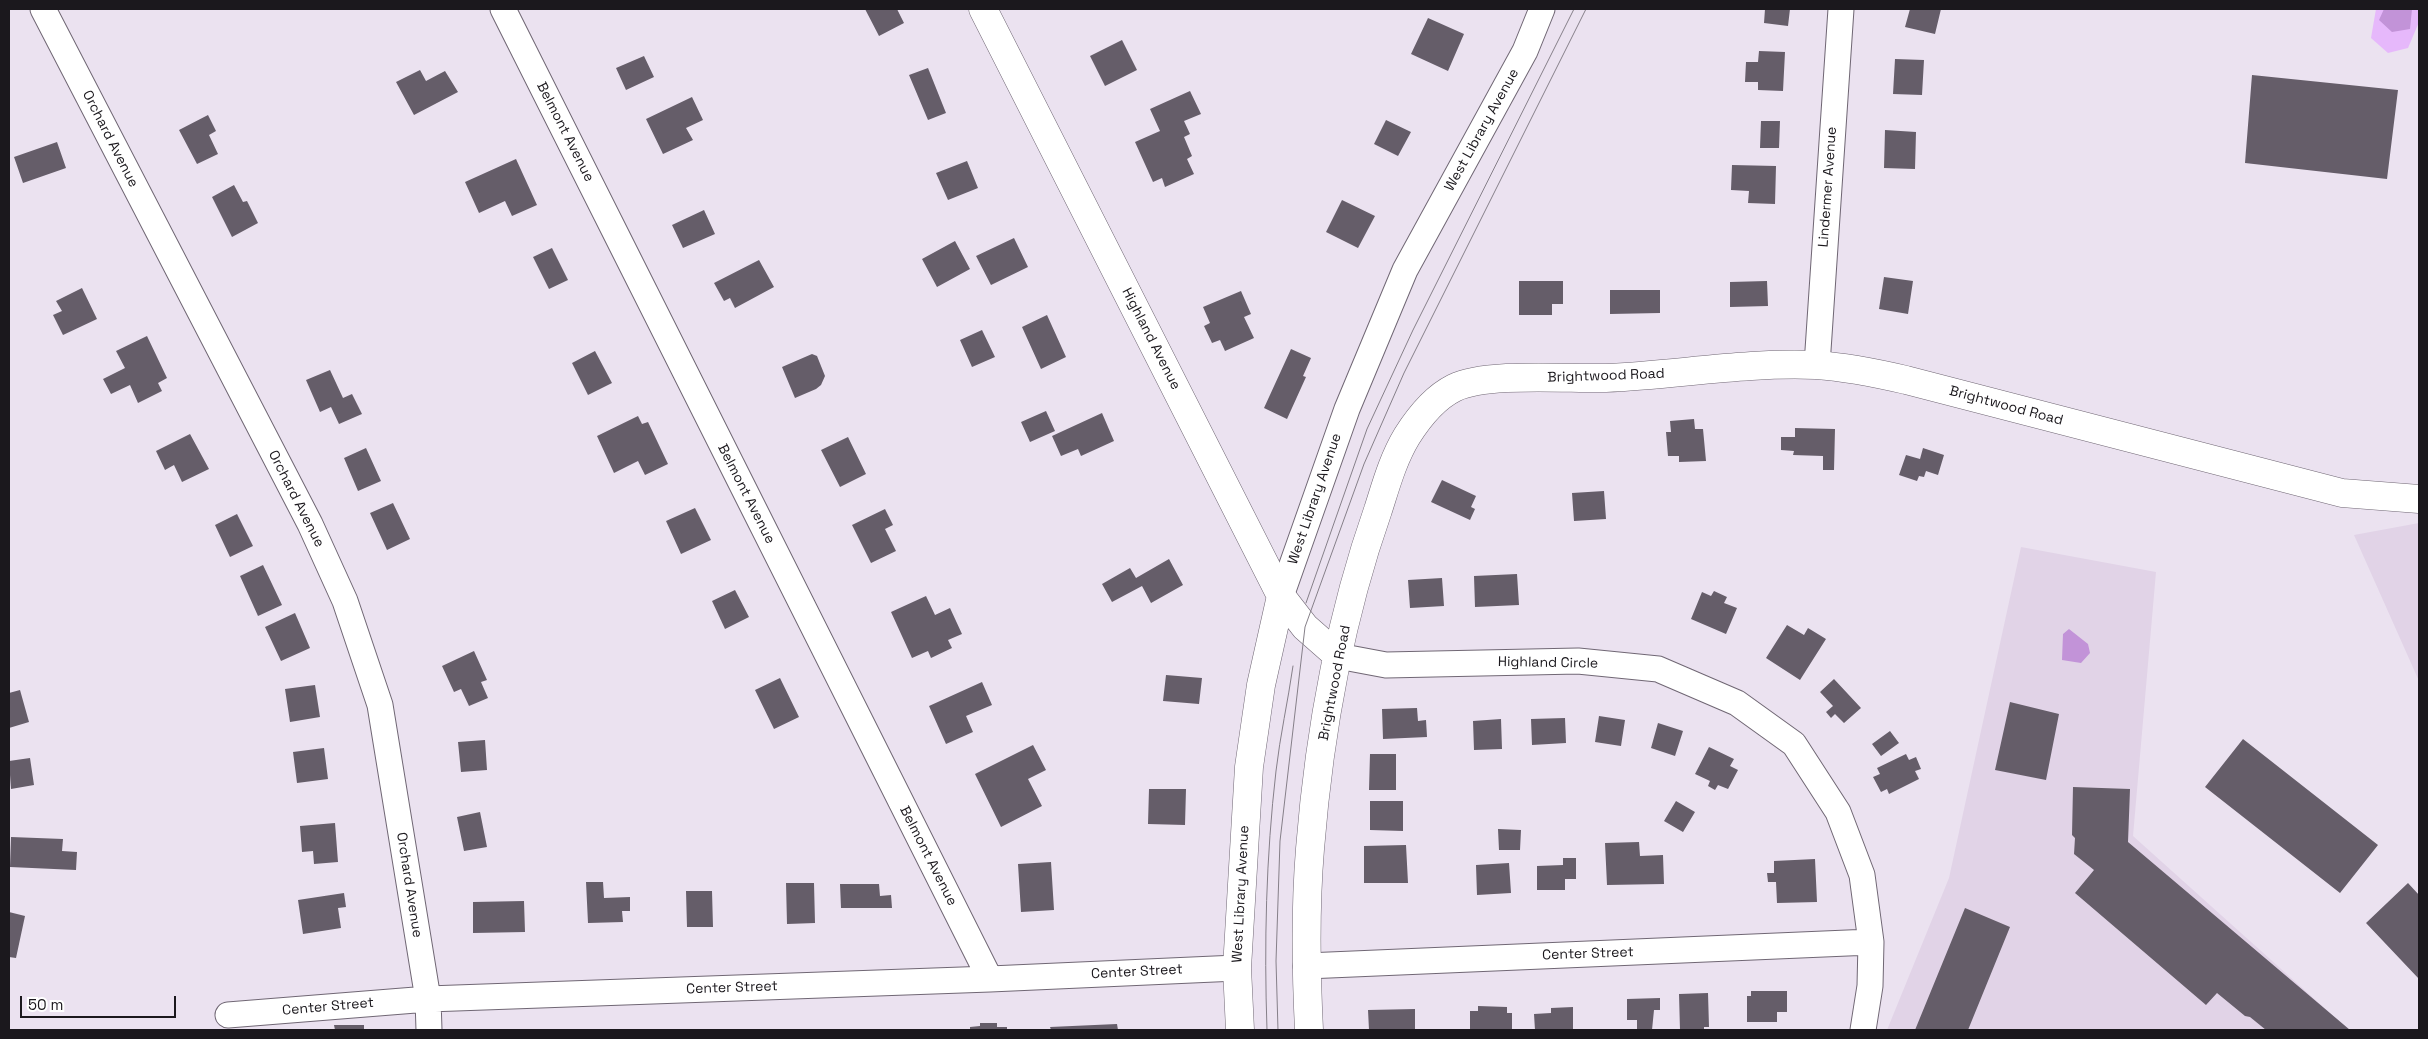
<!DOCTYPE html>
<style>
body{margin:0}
#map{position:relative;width:2428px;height:1039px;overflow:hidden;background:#ebe2f0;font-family:"Space Grotesk",sans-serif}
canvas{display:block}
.frame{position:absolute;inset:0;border:10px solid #1b181d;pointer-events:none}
.scale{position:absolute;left:20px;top:996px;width:156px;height:22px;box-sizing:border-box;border:2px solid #1b181d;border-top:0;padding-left:6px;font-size:15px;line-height:18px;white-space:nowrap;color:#1b181d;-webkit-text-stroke:4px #fff;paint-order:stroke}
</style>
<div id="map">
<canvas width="2428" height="1039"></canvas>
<div class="frame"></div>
<div class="scale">50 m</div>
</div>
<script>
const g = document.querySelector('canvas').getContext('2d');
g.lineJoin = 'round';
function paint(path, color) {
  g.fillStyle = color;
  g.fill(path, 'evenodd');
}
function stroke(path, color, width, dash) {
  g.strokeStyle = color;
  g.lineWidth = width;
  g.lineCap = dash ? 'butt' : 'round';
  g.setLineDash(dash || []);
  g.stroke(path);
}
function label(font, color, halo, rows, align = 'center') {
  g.font = font + ' "Space Grotesk",sans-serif';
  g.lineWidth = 5;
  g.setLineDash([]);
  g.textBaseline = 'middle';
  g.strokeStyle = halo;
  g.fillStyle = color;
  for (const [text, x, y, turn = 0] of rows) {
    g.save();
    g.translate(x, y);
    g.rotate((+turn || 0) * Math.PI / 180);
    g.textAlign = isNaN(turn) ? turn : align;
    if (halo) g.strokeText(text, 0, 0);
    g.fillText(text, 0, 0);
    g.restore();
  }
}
paint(new Path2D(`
 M 2419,523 L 2419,681 L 2354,535 Z
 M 2021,547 L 2156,572 L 2133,836 L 2349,1030 L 1887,1030 L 1949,878 Z`), '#e1d3e7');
paint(new Path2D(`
 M 2376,9 L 2419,9 L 2419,22 L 2408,48 L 2388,53 L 2371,38 Z`), '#e6b8fb');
paint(new Path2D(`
 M 2384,9 L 2412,9 L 2410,29 L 2392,32 L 2379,20 Z
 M 2069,629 L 2088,644 L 2090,653 L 2081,663 L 2062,660 L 2063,634 Z`), '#c293d8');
paint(new Path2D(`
 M 865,9 L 897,9 L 904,23 L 879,36 Z
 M 1765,9 L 1790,9 L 1788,26 L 1764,23 Z
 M 1910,9 L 1941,9 L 1935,34 L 1905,27 Z
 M 1428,18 L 1464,34 L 1448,71 L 1411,54 Z
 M 1122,40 L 1137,70 L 1105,86 L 1090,56 Z
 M 1759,51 L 1785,52 L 1783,91 L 1758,90 L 1758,82 L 1745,82 L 1746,62 L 1758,62 Z
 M 644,56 L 654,77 L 626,90 L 616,68 Z
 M 1895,59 L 1924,60 L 1922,95 L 1893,94 Z
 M 928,68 L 946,113 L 928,120 L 909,75 Z
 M 420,70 L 426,81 L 445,71 L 458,92 L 414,115 L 396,82 Z
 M 2252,75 L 2398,90 L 2387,179 L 2245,163 Z
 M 1190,91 L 1201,114 L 1184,121 L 1190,134 L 1184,137 L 1192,156 L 1187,159 L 1194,174 L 1165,187 L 1162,178 L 1153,182 L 1135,142 L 1160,131 L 1150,109 Z
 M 692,97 L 703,120 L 686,128 L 693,140 L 663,154 L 646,119 Z
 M 208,115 L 216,131 L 209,135 L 218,154 L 197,164 L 179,130 Z
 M 1386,120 L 1411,132 L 1398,156 L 1374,144 Z
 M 1761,121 L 1780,121 L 1779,148 L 1760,148 Z
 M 1885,130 L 1916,132 L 1915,169 L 1884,168 Z
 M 57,142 L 66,168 L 23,183 L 14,157 Z
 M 516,159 L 537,205 L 512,216 L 505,201 L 479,213 L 465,182 Z
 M 967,161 L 978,188 L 948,200 L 936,173 Z
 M 1732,165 L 1776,166 L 1775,204 L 1748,203 L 1749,191 L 1731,190 Z
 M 234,185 L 243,202 L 247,201 L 258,223 L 232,237 L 212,197 Z
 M 1342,200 L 1375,216 L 1358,248 L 1326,232 Z
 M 704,210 L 715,234 L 683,248 L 672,225 Z
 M 1014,238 L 1028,267 L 991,285 L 976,256 Z
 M 955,241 L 970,269 L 937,287 L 922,259 Z
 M 552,248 L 568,280 L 549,289 L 533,257 Z
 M 759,260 L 774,287 L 735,308 L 730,298 L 724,301 L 714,283 Z
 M 1884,277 L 1913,281 L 1908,314 L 1879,309 Z
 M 1519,281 L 1563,281 L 1563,304 L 1552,304 L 1552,315 L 1519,315 Z
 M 1767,281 L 1768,306 L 1730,307 L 1730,282 Z
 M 82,288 L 97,319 L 63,335 L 53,315 L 62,311 L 56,301 Z
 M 1610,290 L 1660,290 L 1660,313 L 1610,314 Z
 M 1241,291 L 1251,314 L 1244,317 L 1254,338 L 1225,351 L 1220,340 L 1212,343 L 1204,326 L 1210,323 L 1203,307 Z
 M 1047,315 L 1066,357 L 1041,369 L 1022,327 Z
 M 982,330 L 995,357 L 972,367 L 960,340 Z
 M 147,336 L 167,378 L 158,383 L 162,391 L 138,403 L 130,385 L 111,394 L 103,379 L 125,368 L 116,351 Z
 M 1291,349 L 1311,358 L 1303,376 L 1306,377 L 1287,419 L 1264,408 Z
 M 595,351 L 612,383 L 588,395 L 572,363 Z
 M 812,354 L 817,356 L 825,376 L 821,385 L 816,389 L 795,398 L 782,367 Z
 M 330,370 L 343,398 L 352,394 L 362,414 L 339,424 L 331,407 L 320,412 L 306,380 Z
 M 1046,411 L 1055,431 L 1030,442 L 1021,422 Z
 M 1102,413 L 1114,441 L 1081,456 L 1078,449 L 1061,456 L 1052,436 Z
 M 638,416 L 642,424 L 648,422 L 668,464 L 645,475 L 638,461 L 614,473 L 597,436 Z
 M 1694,419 L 1695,429 L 1703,429 L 1706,461 L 1679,462 L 1679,456 L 1668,456 L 1666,432 L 1671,432 L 1670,421 Z
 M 1795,428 L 1835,429 L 1834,470 L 1823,470 L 1823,456 L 1793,455 L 1794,451 L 1781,450 L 1781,437 L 1795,437 Z
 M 190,434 L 209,469 L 182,482 L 174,465 L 165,470 L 156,451 Z
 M 848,437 L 866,474 L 840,487 L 821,450 Z
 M 366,448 L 381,481 L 358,491 L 344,458 Z
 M 1923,448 L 1944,455 L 1938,475 L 1926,471 L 1924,477 L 1919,476 L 1917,481 L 1899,475 L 1906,455 L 1920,459 Z
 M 1442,480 L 1476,496 L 1471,507 L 1475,509 L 1470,520 L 1431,502 Z
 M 1604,491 L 1606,519 L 1574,521 L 1572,493 Z
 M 393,503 L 410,539 L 387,550 L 370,513 Z
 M 695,508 L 711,540 L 681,554 L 666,521 Z
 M 885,509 L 893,525 L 885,529 L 896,551 L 871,563 L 852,525 Z
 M 237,514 L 253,546 L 230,557 L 215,525 Z
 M 1169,559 L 1183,585 L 1151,603 L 1142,586 L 1112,602 L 1102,584 L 1130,568 L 1136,578 Z
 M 263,565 L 282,605 L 258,616 L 240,576 Z
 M 1517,574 L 1519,605 L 1475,607 L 1474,576 Z
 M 1442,578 L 1444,606 L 1410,608 L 1408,580 Z
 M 735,590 L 749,617 L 725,629 L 712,601 Z
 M 1714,591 L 1727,597 L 1724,603 L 1737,608 L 1726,634 L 1691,619 L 1702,592 L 1711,596 Z
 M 926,596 L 935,615 L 950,608 L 962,634 L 948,640 L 952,648 L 931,658 L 928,651 L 912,658 L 891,612 Z
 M 295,613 L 310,648 L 281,661 L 265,627 Z
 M 1787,625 L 1804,635 L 1808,628 L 1826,639 L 1800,680 L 1766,658 Z
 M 474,651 L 487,680 L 481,682 L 488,698 L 469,706 L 461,689 L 454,692 L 442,666 Z
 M 1166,675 L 1202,678 L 1199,704 L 1163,701 Z
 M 780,678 L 799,717 L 774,729 L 755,690 Z
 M 1834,679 L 1861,708 L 1844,723 L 1835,714 L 1831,718 L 1826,712 L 1833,706 L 1820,692 Z
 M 982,682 L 992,705 L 966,716 L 973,732 L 946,744 L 929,706 Z
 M 315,685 L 320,717 L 290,722 L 285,689 Z
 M 20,690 L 29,722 L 9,728 L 9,693 Z
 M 2010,702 L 2059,714 L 2046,780 L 1995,770 Z
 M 1417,708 L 1418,721 L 1426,720 L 1427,737 L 1383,739 L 1382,709 Z
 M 1599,716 L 1625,720 L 1621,746 L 1595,742 Z
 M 1565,718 L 1566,743 L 1532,745 L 1531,719 Z
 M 1501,719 L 1502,749 L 1474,750 L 1473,721 Z
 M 1658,723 L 1683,731 L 1675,756 L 1651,748 Z
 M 1890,731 L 1899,743 L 1881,756 L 1872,744 Z
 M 2243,739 L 2378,845 L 2340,893 L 2205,787 Z
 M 485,740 L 487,770 L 461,772 L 458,742 Z
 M 1033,745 L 1046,770 L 1028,779 L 1042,806 L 1001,827 L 975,774 Z
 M 1709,747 L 1734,759 L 1730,766 L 1738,770 L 1728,789 L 1718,785 L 1715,790 L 1708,786 L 1710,781 L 1695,774 Z
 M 324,748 L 328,779 L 297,783 L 293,752 Z
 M 1370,754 L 1396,754 L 1396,790 L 1369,790 Z
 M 1906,754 L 1909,760 L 1916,757 L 1921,769 L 1915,771 L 1919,779 L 1889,794 L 1887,789 L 1881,792 L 1873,777 L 1880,774 L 1877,768 Z
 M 30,758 L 34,785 L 11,789 L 9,761 Z
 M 2073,787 L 2130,789 L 2128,842 L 2350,1030 L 2266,1030 L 2250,1017 L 2245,1016 L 2217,993 L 2206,1005 L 2075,893 L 2094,870 L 2074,854 L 2075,838 L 2072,835 Z
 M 1149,789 L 1186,789 L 1185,825 L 1148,824 Z
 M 1370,801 L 1403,801 L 1403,831 L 1370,830 Z
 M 1676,801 L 1695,812 L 1683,832 L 1664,821 Z
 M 480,812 L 487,847 L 464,851 L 457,817 Z
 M 335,823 L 338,862 L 314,864 L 313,851 L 302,852 L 300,826 Z
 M 1498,829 L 1521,830 L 1520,850 L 1499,850 Z
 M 11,837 L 63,839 L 62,851 L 77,852 L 76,870 L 10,867 Z
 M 1639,842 L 1640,856 L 1663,855 L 1664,884 L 1607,885 L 1605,843 Z
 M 1406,845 L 1408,883 L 1364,883 L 1364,846 Z
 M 1563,858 L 1576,858 L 1576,879 L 1565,879 L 1565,890 L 1537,890 L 1537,866 L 1563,865 Z
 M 1815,859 L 1817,902 L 1777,903 L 1776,882 L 1768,882 L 1767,873 L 1774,873 L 1774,861 Z
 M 1051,862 L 1054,910 L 1021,912 L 1018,864 Z
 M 1509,863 L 1511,893 L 1477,895 L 1476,865 Z
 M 586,882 L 603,882 L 604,898 L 630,897 L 630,911 L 622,911 L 623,922 L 588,923 Z
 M 786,883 L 814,883 L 815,923 L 787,924 Z
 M 2408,883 L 2419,895 L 2419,979 L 2366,923 Z
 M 840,884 L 879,884 L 880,896 L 891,895 L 892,908 L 841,908 Z
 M 686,891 L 712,891 L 713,927 L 687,927 Z
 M 344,893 L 346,907 L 338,908 L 341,928 L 303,934 L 298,900 Z
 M 524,901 L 525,932 L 473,933 L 473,902 Z
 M 1965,908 L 2010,927 L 1968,1030 L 1915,1030 Z
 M 9,912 L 25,916 L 16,958 L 9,957 Z
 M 1751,991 L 1787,991 L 1787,1012 L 1777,1012 L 1777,1022 L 1747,1022 L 1747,996 L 1751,996 Z
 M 1708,993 L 1709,1027 L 1704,1027 L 1704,1030 L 1680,1030 L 1679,994 Z
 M 1660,998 L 1660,1010 L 1654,1010 L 1652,1030 L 1637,1030 L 1637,1020 L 1627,1020 L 1627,999 Z
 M 1478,1006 L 1507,1007 L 1507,1013 L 1512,1013 L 1512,1030 L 1470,1030 L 1470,1011 L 1478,1011 Z
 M 1573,1007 L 1573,1030 L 1535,1030 L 1534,1014 L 1551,1013 L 1551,1008 Z
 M 1415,1009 L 1415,1030 L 1369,1030 L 1368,1010 Z
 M 980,1023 L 997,1023 L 997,1027 L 1007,1027 L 1007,1030 L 970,1030 L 970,1027 L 980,1026 Z
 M 1117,1024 L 1118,1030 L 1051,1030 L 1050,1027 Z
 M 334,1025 L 364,1025 L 364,1030 L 335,1030 Z`), '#655d69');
const minor = new Path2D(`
 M 43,9 L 310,524 L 345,601 L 380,705 L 428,999 L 429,1030
 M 503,9 L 990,979
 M 1817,365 L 1841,9
 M 1281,596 L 1347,409 L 1405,270 L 1525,51 L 1542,9
 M 1338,656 L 1386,665 L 1578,661 L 1658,669 L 1737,703 L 1794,744 L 1838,812 L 1862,875 L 1871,942 L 1870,986 L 1863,1030
 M 1306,966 L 1871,942
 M 228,1015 L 428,999 L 990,979 L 1237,968`);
const tertiary = new Path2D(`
 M 983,9 L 1281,596 L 1305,627 L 1338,656
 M 1240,1030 L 1237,968 L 1249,767 L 1261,685 L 1281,596
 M 1309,1030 C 1306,970 1305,909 1310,849 C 1319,735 1340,618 1378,510 C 1386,485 1393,459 1407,436 C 1419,417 1434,398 1454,388 C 1486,372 1568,379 1606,378 C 1676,375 1746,362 1816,365 C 1846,367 1876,373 1906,380 L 2342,493 L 2419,499`);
stroke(minor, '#706774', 27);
stroke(tertiary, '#706774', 29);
stroke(minor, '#fff', 25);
stroke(tertiary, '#fff', 28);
stroke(new Path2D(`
 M 1306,603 L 1367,429 L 1413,330 L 1574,9
 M 1267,1030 C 1264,944 1266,857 1276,771 C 1280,736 1288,701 1293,666
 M 1278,1030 L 1276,961 L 1280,841 L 1305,627 L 1364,464 L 1404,373 L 1586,9`), '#857f88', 1);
label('14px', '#1b181d', '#fff', [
 ["West Library Avenue",1482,130,-61],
 ["Belmont Avenue",565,132,63],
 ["Orchard Avenue",110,139,63],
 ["Lindermer Avenue",1828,187,-86],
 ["Highland Avenue",1151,339,63],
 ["Brightwood Road",1606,376,-2],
 ["Brightwood Road",2006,406,15],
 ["Belmont Avenue",746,494,63],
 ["Orchard Avenue",296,499,63],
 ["West Library Avenue",1315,499,-71],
 ["Highland Circle",1548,663,1],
 ["Brightwood Road",1335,683,-79],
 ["Belmont Avenue",928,856,63],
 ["Orchard Avenue",409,885,81],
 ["West Library Avenue",1241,894,-87],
 ["Center Street",1588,954,-2],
 ["Center Street",1137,972,-3],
 ["Center Street",732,988,-2],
 ["Center Street",328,1007,-5]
]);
</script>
